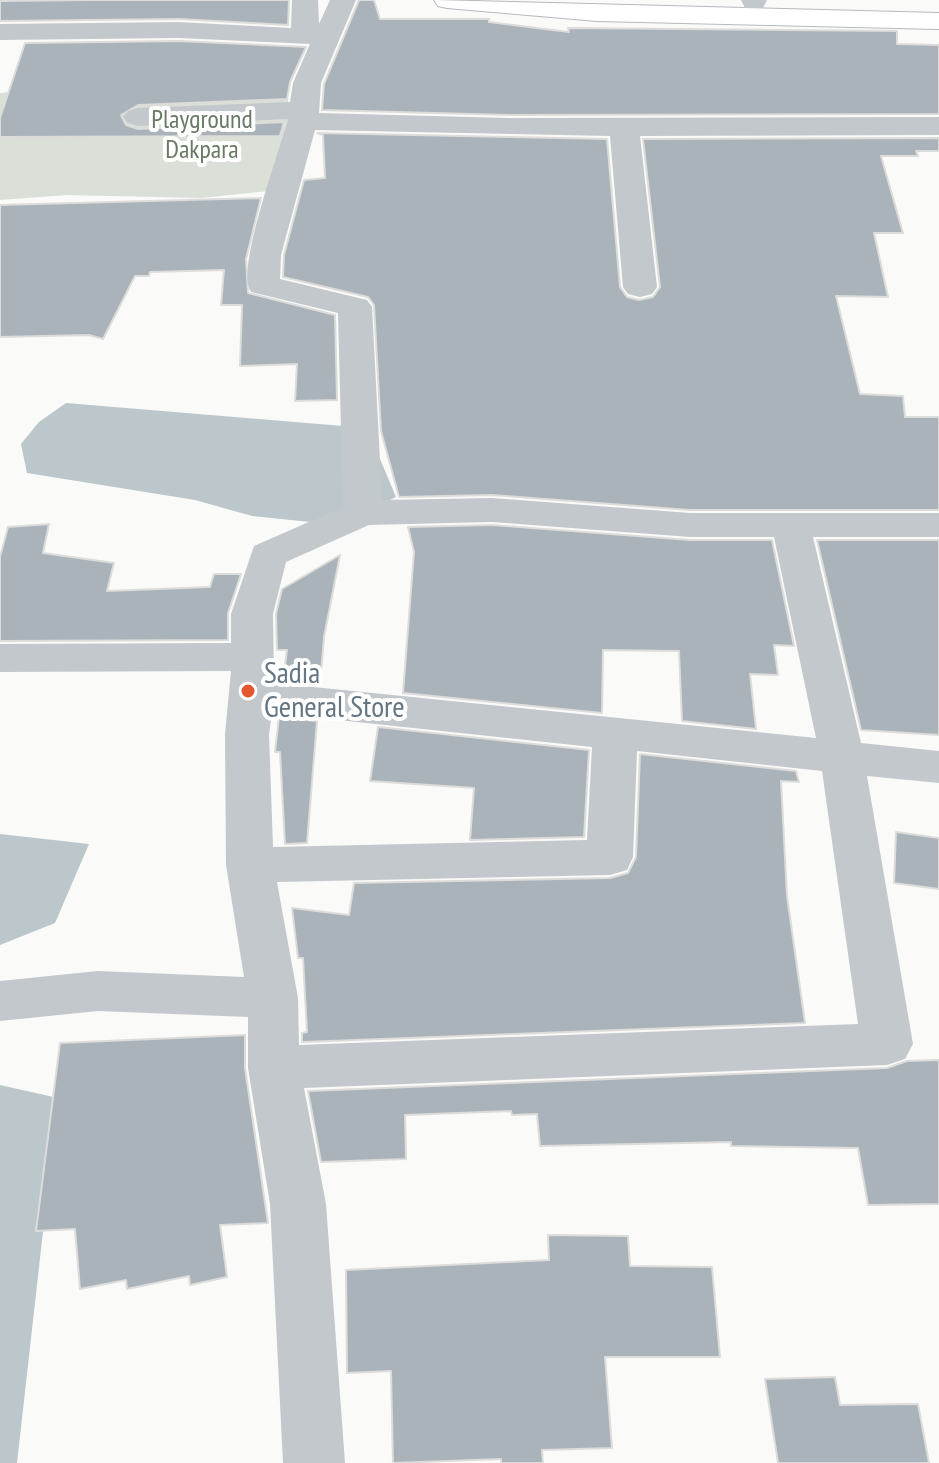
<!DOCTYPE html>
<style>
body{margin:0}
canvas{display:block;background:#fafaf8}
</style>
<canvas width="939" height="1463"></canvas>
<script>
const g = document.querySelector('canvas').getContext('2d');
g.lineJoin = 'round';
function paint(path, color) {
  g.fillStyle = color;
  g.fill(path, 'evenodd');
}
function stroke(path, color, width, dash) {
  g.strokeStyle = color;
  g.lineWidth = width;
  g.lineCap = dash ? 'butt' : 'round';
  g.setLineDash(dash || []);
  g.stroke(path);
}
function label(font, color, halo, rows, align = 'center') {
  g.font = font + ' "PT Sans Narrow",sans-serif';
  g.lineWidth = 8;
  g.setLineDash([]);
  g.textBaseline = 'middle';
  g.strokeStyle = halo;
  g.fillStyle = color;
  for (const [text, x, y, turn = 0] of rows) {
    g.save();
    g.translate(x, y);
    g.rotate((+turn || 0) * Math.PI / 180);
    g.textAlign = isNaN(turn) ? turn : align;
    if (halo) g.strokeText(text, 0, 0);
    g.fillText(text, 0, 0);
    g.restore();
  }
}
paint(new Path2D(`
 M 205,74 L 288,92 L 288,189 L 201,198 L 67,195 L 0,200 L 0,93 Z`), '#dadfd7');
paint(new Path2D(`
 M 66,403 L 367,428 L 396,497 L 339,525 L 252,516 L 195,500 L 27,473 L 21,444 L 39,422 Z
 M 0,834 L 89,844 L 55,923 L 0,945 Z
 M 0,1085 L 58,1098 L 17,1463 L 0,1463 Z`), '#bbc7cb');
const building = new Path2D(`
 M 87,0 L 289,0 L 288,25 L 179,19 L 0,21 L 0,1 Z
 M 359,0 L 374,0 L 380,19 L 489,19 L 489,22 L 569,32 L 568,28 L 897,31 L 897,44 L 939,45 L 939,114 L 509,115 L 322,110 L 324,84 Z
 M 179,41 L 306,47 L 290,82 L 287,99 L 138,105 L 121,115 L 126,125 L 138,129 L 284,122 L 280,136 L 0,137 L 0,118 L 25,43 Z
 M 317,133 L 607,139 L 620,287 L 627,297 L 639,300 L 653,297 L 660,287 L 643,139 L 939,138 L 939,151 L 916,151 L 918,156 L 881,156 L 903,233 L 874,233 L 888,297 L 836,296 L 860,394 L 903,396 L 905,417 L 939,417 L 939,510 L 690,510 L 492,495 L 399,497 L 381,431 L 374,305 L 368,297 L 283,277 L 284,255 L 304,180 L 325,178 L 323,135 Z
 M 261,198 L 246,259 L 248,293 L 335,315 L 337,400 L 295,401 L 297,364 L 240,366 L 242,305 L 221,305 L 224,270 L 150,272 L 149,276 L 135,276 L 103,339 L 89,335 L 0,337 L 0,205 Z
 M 49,524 L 43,553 L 114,563 L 107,591 L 210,587 L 214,574 L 241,574 L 228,613 L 228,640 L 0,641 L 0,557 L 8,527 Z
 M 492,525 L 690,540 L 772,540 L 794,646 L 774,645 L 778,675 L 750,674 L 756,729 L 682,721 L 679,651 L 603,650 L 602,713 L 403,693 L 414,552 L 408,527 Z
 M 817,540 L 939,540 L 939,735 L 861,730 Z
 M 340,555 L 324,637 L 320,685 L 283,681 L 287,650 L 277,650 L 276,614 L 282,589 Z
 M 279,717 L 317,721 L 307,843 L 285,844 L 280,752 L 275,752 Z
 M 378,727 L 589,750 L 584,837 L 470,840 L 474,788 L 370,781 Z
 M 640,754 L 796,771 L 799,782 L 781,781 L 787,896 L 805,1023 L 302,1042 L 302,1033 L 307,1032 L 303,958 L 298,958 L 292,908 L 349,915 L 354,883 L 610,878 L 628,873 L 636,857 Z
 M 896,832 L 939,838 L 939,889 L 894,883 Z
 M 245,1035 L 245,1068 L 268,1223 L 220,1225 L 227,1277 L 190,1285 L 189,1276 L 127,1289 L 126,1280 L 80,1289 L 75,1229 L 36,1231 L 60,1043 Z
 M 939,1060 L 939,1204 L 868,1205 L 858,1148 L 731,1146 L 731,1142 L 540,1146 L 537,1114 L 512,1115 L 511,1111 L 405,1115 L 406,1159 L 321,1162 L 308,1091 L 887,1068 L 907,1061 Z
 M 548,1235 L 628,1236 L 630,1266 L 712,1267 L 720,1357 L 605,1357 L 612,1448 L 542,1450 L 543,1463 L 501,1463 L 501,1459 L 393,1463 L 391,1371 L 347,1373 L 346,1270 L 549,1260 Z
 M 835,1377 L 840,1405 L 918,1404 L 929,1463 L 778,1463 L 765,1379 Z`);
paint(building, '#aab3b9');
stroke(building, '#dcdcda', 2);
const major = new Path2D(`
 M 434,0 L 939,13 L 939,29 L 597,21 L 447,8 L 438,6 Z`);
stroke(major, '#b5babe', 2);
paint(new Path2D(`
 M 292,0 L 318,0 L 319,24 L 330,0 L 356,0 L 321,83 L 319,113 L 509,118 L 939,117 L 939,135 L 640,136 L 657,287 L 652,294 L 640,297 L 628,294 L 623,287 L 610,136 L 315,130 L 281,255 L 280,279 L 367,300 L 372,307 L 382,500 L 492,498 L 690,513 L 939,513 L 939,537 L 813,537 L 861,743 L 939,751 L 939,783 L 867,776 L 913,1044 L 905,1059 L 887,1065 L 304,1088 L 326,1204 L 345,1463 L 283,1463 L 270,1204 L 248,1068 L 248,1017 L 98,1011 L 0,1021 L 0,981 L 98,971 L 244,977 L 226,865 L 225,734 L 231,671 L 0,672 L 0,644 L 231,643 L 231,614 L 254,546 L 343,507 L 338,313 L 251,292 C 235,269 280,151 288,119 L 138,126 L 128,123 L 123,117 L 128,111 L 138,108 L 290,102 L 293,83 L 310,44 L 179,38 L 0,40 L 0,24 L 179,22 L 291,28 ZM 492,522 L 690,537 L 774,537 L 816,738 L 274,683 L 273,614 L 286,562 L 369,525 ZM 272,713 L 592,747 L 587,840 L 273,847 L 269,734 ZM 637,751 L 822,771 L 858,1024 L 299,1045 L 298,998 L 277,882 L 610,875 L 627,870 L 633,857 Z
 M 741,0 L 767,0 L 763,8 L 745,8 Z`), '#c3c8cc');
paint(major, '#fff');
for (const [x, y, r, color] of [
 [248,691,8,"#e4572e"]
]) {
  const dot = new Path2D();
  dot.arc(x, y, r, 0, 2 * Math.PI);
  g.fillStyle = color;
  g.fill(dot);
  stroke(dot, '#fff', 3);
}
label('26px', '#687a64', '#fff', [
 ["Playground",202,121],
 ["Dakpara",202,151]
]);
label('30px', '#657683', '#fff', [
 ["Sadia",264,674],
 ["General Store",264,708]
], 'left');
</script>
